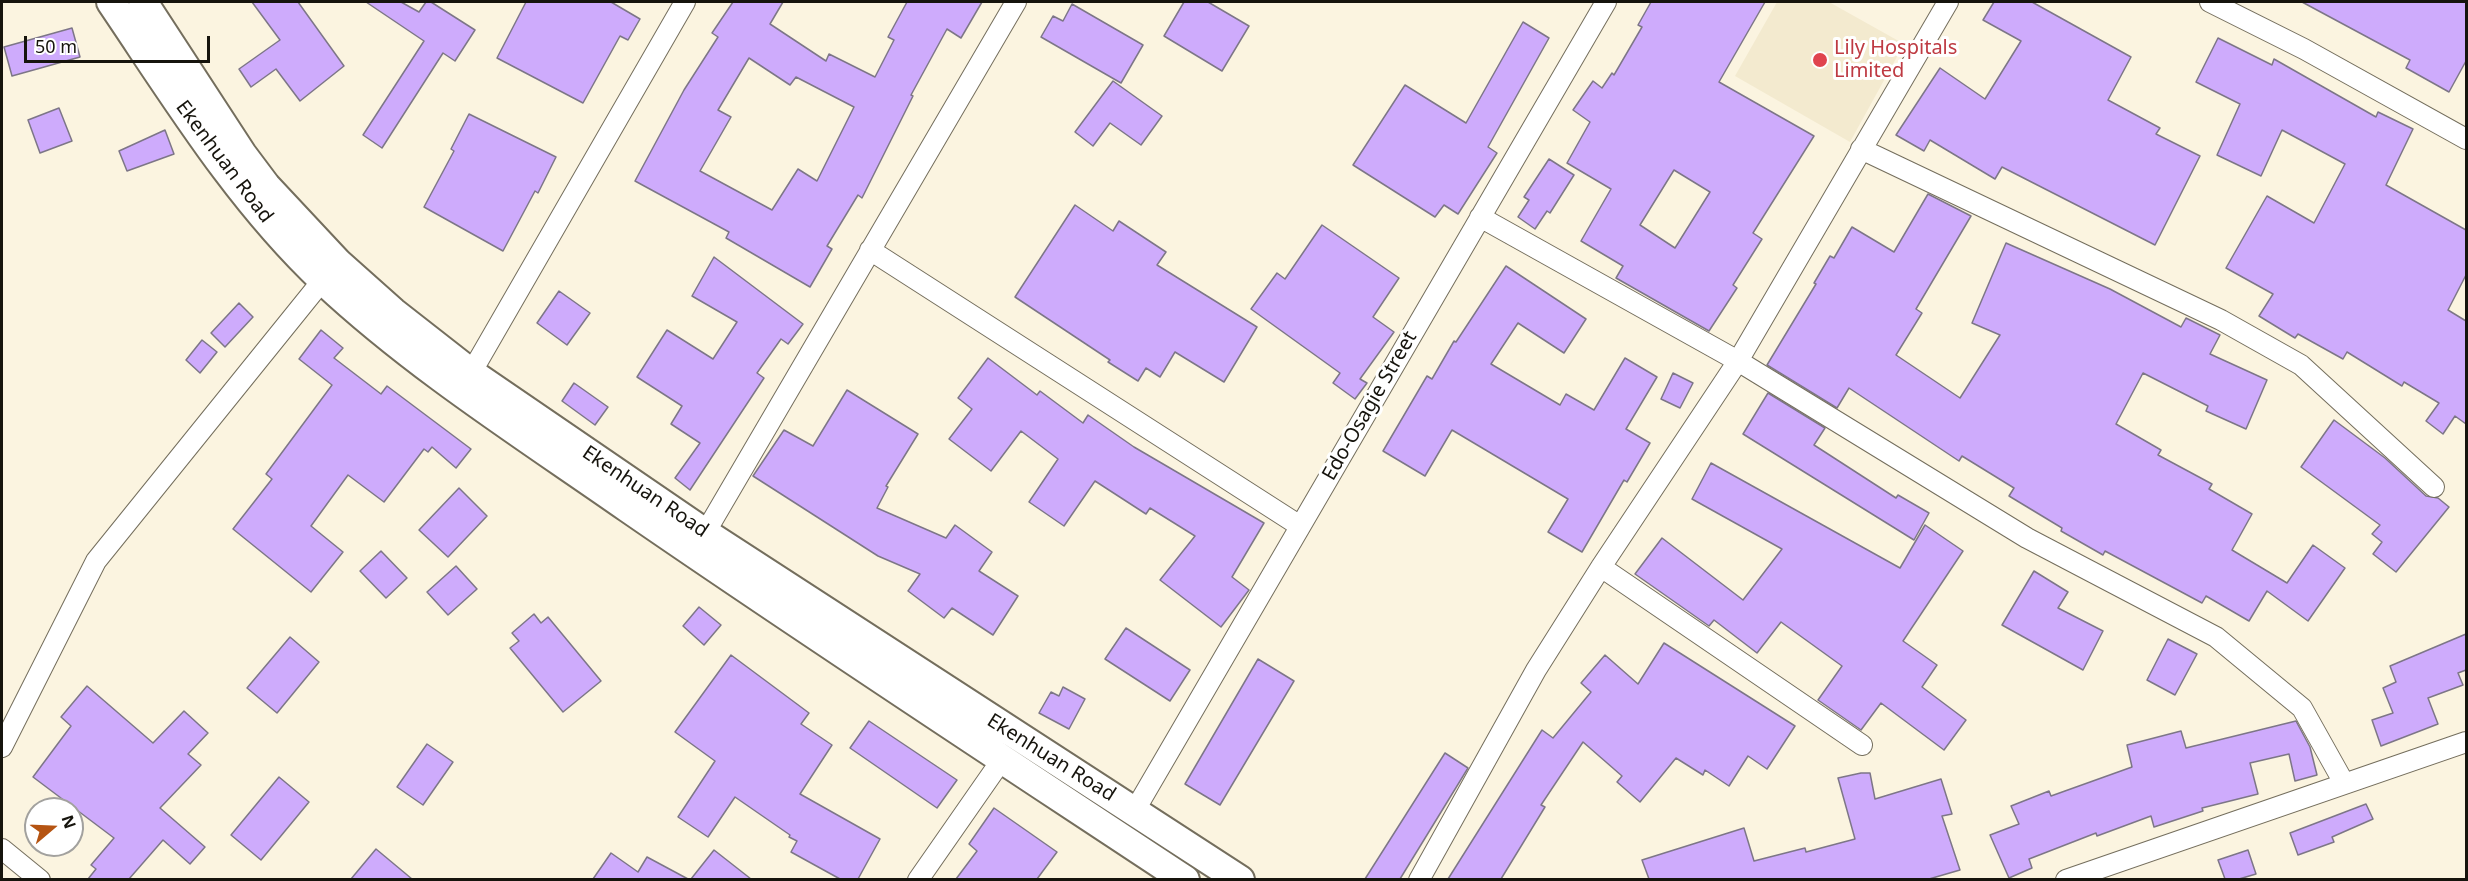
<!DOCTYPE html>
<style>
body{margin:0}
#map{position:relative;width:2468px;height:881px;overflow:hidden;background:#fbf4e0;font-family:"Noto Sans",sans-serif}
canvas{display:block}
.frame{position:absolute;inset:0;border:3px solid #16140d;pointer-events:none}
.north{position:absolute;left:24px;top:797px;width:60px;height:60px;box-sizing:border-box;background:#fff;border:2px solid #a2a19e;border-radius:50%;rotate:71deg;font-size:16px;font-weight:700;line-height:24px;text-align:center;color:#16140d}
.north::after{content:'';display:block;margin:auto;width:21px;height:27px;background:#b55412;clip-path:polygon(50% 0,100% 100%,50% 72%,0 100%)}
.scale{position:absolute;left:24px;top:36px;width:186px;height:27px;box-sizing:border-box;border:3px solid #16140d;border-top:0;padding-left:8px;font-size:18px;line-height:21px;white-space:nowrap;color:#16140d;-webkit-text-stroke:4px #fff;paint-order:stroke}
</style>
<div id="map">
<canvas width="2468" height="881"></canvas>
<div class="frame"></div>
<div class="north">N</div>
<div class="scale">50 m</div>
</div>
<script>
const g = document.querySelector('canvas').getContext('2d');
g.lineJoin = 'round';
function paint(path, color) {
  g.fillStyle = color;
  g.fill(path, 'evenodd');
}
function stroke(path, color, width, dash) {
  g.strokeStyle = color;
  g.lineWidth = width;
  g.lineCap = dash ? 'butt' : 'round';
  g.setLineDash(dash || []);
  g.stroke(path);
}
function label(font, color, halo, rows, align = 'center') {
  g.font = font + ' "Noto Sans",sans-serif';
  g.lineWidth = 6;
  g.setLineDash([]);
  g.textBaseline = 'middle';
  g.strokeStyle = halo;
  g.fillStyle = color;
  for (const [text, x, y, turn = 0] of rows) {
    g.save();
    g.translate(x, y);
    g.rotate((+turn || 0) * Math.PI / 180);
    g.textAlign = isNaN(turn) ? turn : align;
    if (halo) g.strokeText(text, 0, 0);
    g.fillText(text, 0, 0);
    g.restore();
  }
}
paint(new Path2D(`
 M 1777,2 L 1829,2 L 1904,44 L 1850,142 L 1735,76 Z`), '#f3eacf');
const building = new Path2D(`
 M 252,2 L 298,2 L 344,66 L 300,101 L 276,69 L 251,87 L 239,69 L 280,40 Z
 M 366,2 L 401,2 L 419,12 L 426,2 L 431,2 L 475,30 L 455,61 L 443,53 L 382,148 L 363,135 L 424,41 Z
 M 526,2 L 611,2 L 640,19 L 628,40 L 620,36 L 583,103 L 497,58 Z
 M 733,2 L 783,2 L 770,24 L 826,61 L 829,54 L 875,77 L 894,40 L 888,37 L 907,2 L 982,2 L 961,38 L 947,29 L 911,95 L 913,96 L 862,198 L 858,195 L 827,246 L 832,249 L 810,287 L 726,238 L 729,232 L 635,181 L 684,90 L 718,37 L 712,33 ZM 749,58 L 790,85 L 796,77 L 854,107 L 817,181 L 798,169 L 772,210 L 700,171 L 731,117 L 718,110 Z
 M 1184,2 L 1208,2 L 1249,26 L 1222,71 L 1164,36 Z
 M 1651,2 L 1765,2 L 1719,82 L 1814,136 L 1753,233 L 1762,239 L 1733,285 L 1737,288 L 1709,331 L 1616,278 L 1623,266 L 1581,241 L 1611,189 L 1567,163 L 1590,122 L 1573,110 L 1593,81 L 1602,88 L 1612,73 L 1614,75 L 1642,27 L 1638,25 ZM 1674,170 L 1710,192 L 1675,248 L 1640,225 Z
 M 1994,2 L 2032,2 L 2131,57 L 2108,100 L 2160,128 L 2156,134 L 2200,156 L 2155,245 L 2002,167 L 1995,179 L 1930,140 L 1924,151 L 1896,135 L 1940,68 L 1985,99 L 2021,41 L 1983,20 Z
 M 2302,2 L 2466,2 L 2466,61 L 2449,92 L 2406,68 L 2410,60 Z
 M 1072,4 L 1143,45 L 1121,83 L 1041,37 L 1053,16 L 1063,21 Z
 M 1523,22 L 1549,38 L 1488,147 L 1497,153 L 1458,214 L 1444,205 L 1435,217 L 1353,165 L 1405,85 L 1466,123 Z
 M 72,28 L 80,57 L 12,76 L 4,47 Z
 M 2218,38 L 2272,65 L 2274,59 L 2376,117 L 2378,112 L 2413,129 L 2386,185 L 2466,230 L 2466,275 L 2448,310 L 2466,321 L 2466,424 L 2455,416 L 2443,434 L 2426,421 L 2439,403 L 2404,382 L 2402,386 L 2347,352 L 2343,359 L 2298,334 L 2295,338 L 2259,316 L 2273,294 L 2226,268 L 2267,196 L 2314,223 L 2345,164 L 2282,130 L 2261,176 L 2217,155 L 2240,104 L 2196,82 Z
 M 1113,81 L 1162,116 L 1141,145 L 1110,123 L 1093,146 L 1075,132 Z
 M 59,108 L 72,141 L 40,153 L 28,120 Z
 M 469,114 L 556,157 L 538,193 L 535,191 L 503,251 L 424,207 L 454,151 L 451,149 Z
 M 165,130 L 174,154 L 127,171 L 119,151 Z
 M 1549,159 L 1574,175 L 1550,213 L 1547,211 L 1535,229 L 1518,217 L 1529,200 L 1524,197 Z
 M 1928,194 L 1971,216 L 1916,309 L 1922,313 L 1896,355 L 1960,398 L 2000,335 L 1972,323 L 2006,243 L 2110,289 L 2181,327 L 2186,318 L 2220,335 L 2210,354 L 2267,380 L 2246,429 L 2206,411 L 2208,406 L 2143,373 L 2116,424 L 2161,450 L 2158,455 L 2212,484 L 2209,489 L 2252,514 L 2232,550 L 2287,583 L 2313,545 L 2345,568 L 2308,621 L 2267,591 L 2249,621 L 2206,596 L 2202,603 L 2105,551 L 2103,555 L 2061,531 L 2062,528 L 2009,496 L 2014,488 L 1962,456 L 1959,461 L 1849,388 L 1837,408 L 1767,365 L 1816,284 L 1814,283 L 1830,256 L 1834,258 L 1852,227 L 1894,252 Z
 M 1075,205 L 1113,231 L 1119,221 L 1166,252 L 1157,265 L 1257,327 L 1224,382 L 1175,352 L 1160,377 L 1146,368 L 1138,381 L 1108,362 L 1110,360 L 1015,297 Z
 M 1322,225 L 1399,278 L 1373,317 L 1394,332 L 1360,379 L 1367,383 L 1355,399 L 1333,383 L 1340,373 L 1251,309 L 1277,273 L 1285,279 Z
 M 714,257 L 803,324 L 788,344 L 781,339 L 757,373 L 764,378 L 690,490 L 675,478 L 700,443 L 671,424 L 682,406 L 637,377 L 667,330 L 713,359 L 737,322 L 692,296 Z
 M 1506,266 L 1586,319 L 1564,353 L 1518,323 L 1491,364 L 1560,405 L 1566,394 L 1594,410 L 1625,358 L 1657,377 L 1626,429 L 1650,443 L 1627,482 L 1624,480 L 1582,552 L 1548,532 L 1568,499 L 1452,430 L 1425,476 L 1383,451 L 1427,376 L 1432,379 L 1454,341 L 1456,342 Z
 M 559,291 L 590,313 L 567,345 L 537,323 Z
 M 239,303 L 253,317 L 225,347 L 211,333 Z
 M 321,330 L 343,348 L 334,358 L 381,394 L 387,386 L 471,449 L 456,468 L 432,447 L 428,452 L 424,449 L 384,502 L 348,475 L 311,526 L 343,552 L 311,592 L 233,529 L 272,479 L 266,474 L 332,385 L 299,359 Z
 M 202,340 L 217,352 L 200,373 L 186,360 Z
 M 988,358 L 1037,395 L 1040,391 L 1083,423 L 1088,415 L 1134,447 L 1264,523 L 1232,577 L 1249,590 L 1221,627 L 1160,580 L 1195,536 L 1150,508 L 1146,514 L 1095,481 L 1064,526 L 1029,502 L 1058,459 L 1021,431 L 991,471 L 949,439 L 972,409 L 958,398 Z
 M 1673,373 L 1693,383 L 1680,408 L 1661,399 Z
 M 574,383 L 608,407 L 595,425 L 562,401 Z
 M 847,390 L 918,434 L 886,486 L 888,487 L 877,508 L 946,538 L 955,525 L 992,552 L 979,571 L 1018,596 L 993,635 L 952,608 L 944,618 L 908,591 L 920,574 L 878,556 L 753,476 L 784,430 L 813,446 Z
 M 1768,393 L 1825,428 L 1814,445 L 1896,498 L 1898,495 L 1929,513 L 1914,540 L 1743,434 Z
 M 2334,420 L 2385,458 L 2426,496 L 2438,498 L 2449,507 L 2396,572 L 2373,554 L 2382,542 L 2372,534 L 2380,525 L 2301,467 Z
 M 1711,463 L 1900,568 L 1925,525 L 1963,551 L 1903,641 L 1937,665 L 1922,687 L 1966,720 L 1944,750 L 1881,703 L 1861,730 L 1818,700 L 1842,666 L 1781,622 L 1757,653 L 1714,620 L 1709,626 L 1635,574 L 1662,538 L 1743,600 L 1782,549 L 1692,499 Z
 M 459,488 L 487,516 L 448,557 L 419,530 Z
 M 381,551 L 407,578 L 386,598 L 360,571 Z
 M 456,566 L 477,589 L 448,615 L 427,592 Z
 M 2034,571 L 2068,592 L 2058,608 L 2103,631 L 2083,670 L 2002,625 Z
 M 699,607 L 721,625 L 704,645 L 683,626 Z
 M 534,614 L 541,623 L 548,617 L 601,681 L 563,712 L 510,648 L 519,641 L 512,633 Z
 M 1126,628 L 1190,670 L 1170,701 L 1105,659 Z
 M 2466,634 L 2466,670 L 2458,673 L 2463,685 L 2428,698 L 2438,724 L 2381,746 L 2372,720 L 2393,713 L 2383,688 L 2396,682 L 2390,666 Z
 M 290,637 L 319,662 L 277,713 L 247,688 Z
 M 2168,639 L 2197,654 L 2175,695 L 2147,680 Z
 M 1664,643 L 1795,726 L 1767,769 L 1748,756 L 1729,786 L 1705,770 L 1703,775 L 1676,758 L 1640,802 L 1617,782 L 1622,776 L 1583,742 L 1541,805 L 1545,807 L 1501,879 L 1448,879 L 1542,730 L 1553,738 L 1591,692 L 1581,683 L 1605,655 L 1638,684 Z
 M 731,655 L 809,713 L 801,724 L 832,745 L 800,794 L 880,839 L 858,879 L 840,879 L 791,852 L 797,841 L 789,837 L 790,835 L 735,797 L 708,837 L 678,817 L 715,761 L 675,732 Z
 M 1258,659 L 1294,681 L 1220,805 L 1185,784 Z
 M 87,686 L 153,743 L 184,711 L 208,733 L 188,754 L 201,765 L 160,808 L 205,847 L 190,864 L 163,840 L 129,879 L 88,879 L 96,869 L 91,865 L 114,838 L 33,777 L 71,726 L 61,717 Z
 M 1063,687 L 1085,699 L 1069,729 L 1039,713 L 1051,692 L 1059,696 Z
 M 869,721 L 957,780 L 937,808 L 850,748 Z
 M 2296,721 L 2310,747 L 2317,775 L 2295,781 L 2289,754 L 2250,763 L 2258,794 L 2202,808 L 2203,811 L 2154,827 L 2151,816 L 2097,836 L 2096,833 L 2029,859 L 2032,868 L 2009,878 L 1990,835 L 2019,824 L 2011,806 L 2049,791 L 2051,796 L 2132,767 L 2127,745 L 2181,731 L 2186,748 Z
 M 427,744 L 453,762 L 423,805 L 397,787 Z
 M 1445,753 L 1468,768 L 1400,879 L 1365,879 Z
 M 1861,773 L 1870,773 L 1875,799 L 1941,779 L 1952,814 L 1942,816 L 1960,870 L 1929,879 L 1649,879 L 1642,860 L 1744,828 L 1754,861 L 1805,848 L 1806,852 L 1855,839 L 1838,778 Z
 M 279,777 L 309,802 L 261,860 L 231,835 Z
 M 2366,804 L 2373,819 L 2332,837 L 2334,842 L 2298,855 L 2290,833 Z
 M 994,808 L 1057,852 L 1037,879 L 956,879 L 977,851 L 969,844 Z
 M 376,849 L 412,879 L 351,879 Z
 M 714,850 L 751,879 L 691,879 Z
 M 2248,850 L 2256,874 L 2239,879 L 2225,879 L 2218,860 Z
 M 611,853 L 638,872 L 647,857 L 688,879 L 593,879 Z`);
paint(building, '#ceabfc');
stroke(building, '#7d7687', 1.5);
const street = new Path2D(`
 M 2210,2 L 2304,49 L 2466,139
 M 1861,149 L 2221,320 L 2301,365 L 2434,487
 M 1480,217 L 1738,361 L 2027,538 L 2216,637 L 2302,708 L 2344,783
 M 870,250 L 1300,526
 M 471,373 L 685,2
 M 705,533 L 1016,2
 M 1601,567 L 1862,745
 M 2,747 L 96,561 L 330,271
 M 1135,810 L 1606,2
 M 2,849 L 40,880
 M 918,880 L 1003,758
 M 1419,880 L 1536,670 L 1601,567 L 1738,361 L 1948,2
 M 2066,880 L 2466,742`);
const secondary = new Path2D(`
 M 111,2 C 176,98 238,200 324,281 C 416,367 525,436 628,508 C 812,635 999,757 1185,880
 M 143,2 L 242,154 L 266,186 L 338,263 L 393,312 L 471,373 L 705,533 L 1240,880`);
stroke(street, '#746e5d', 22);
stroke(secondary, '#746e5d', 32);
stroke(street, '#fff', 20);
stroke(secondary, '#fff', 28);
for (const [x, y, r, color] of [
 [1820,60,8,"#e0444e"]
]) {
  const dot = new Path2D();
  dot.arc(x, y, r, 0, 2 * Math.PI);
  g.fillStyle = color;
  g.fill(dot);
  stroke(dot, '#fff', 2);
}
label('20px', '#be3a42', '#fff', [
 ["Lily Hospitals",1834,48],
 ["Limited",1834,71]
], 'left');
label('20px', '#16140d', '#fff', [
 ["Ekenhuan Road",224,162,53],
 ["Edo-Osagie Street",1370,406,-60],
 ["Ekenhuan Road",645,492,34],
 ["Ekenhuan Road",1051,758,32]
]);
</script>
